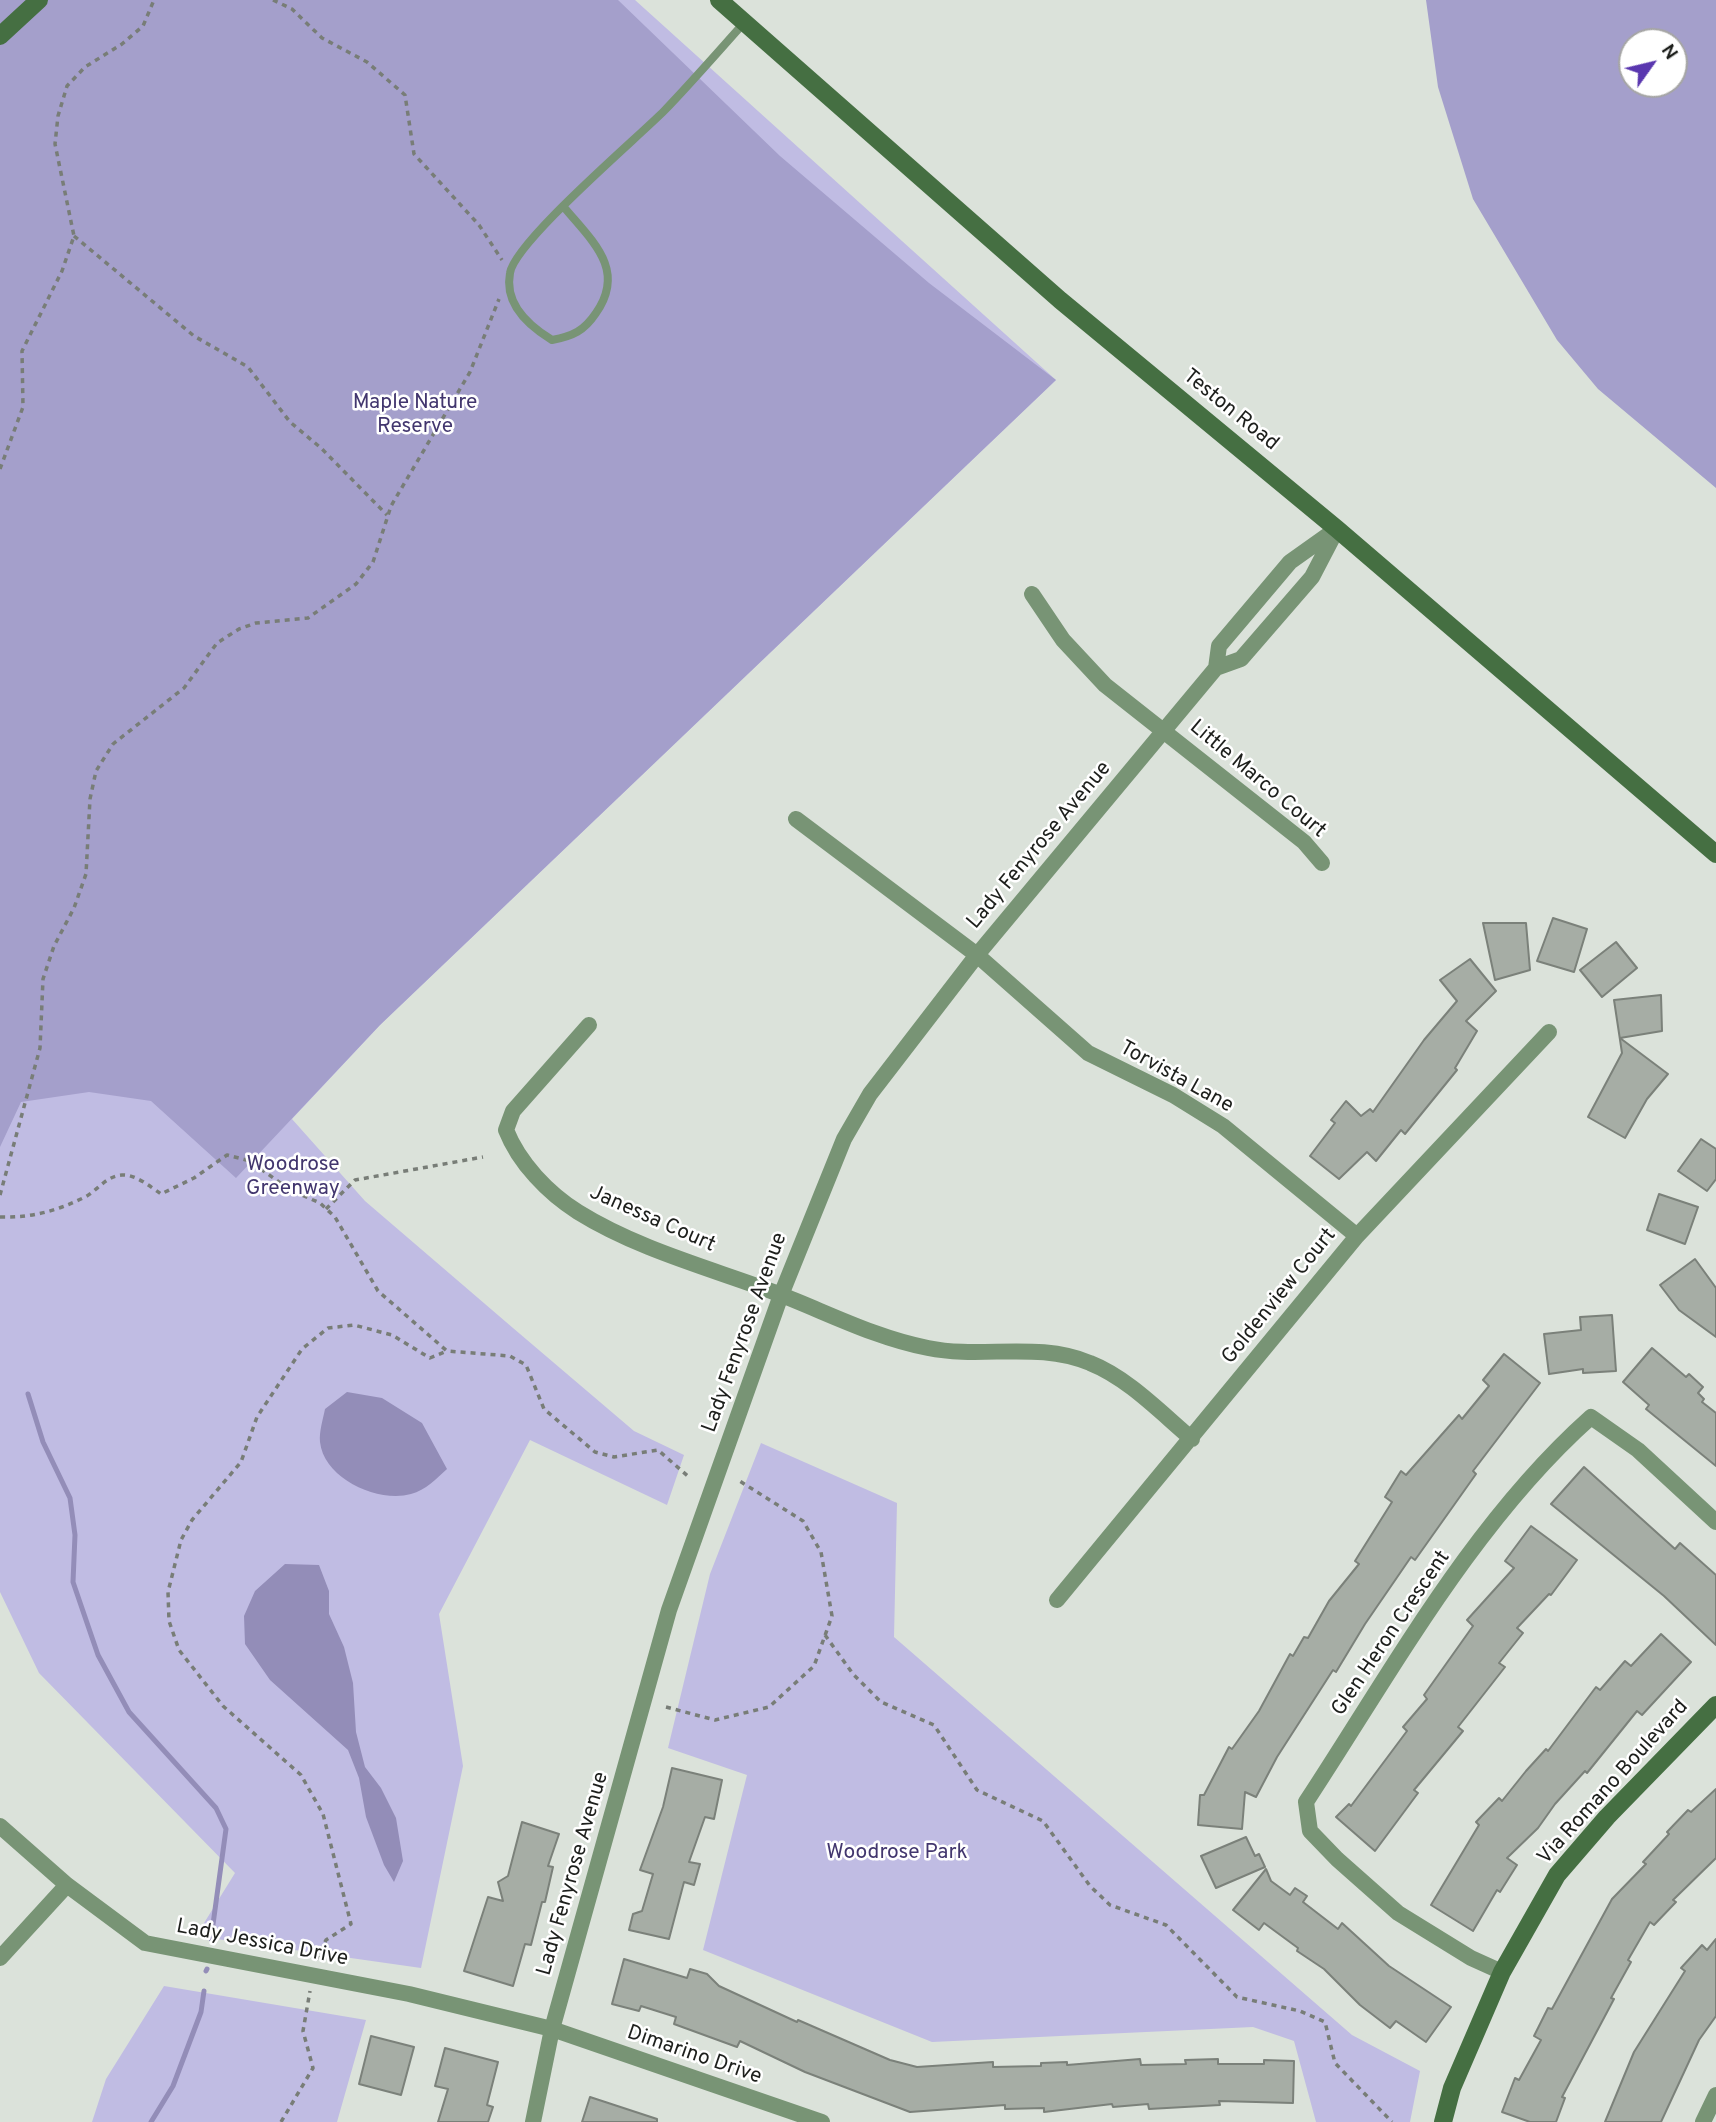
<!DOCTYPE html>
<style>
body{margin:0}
#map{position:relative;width:1716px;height:2122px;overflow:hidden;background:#dbe2da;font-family:Overpass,sans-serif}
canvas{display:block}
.north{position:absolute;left:1618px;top:28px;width:70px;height:70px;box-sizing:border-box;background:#fff;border:2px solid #a5a5a4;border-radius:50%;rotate:56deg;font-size:19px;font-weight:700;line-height:28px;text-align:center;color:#1d1f1c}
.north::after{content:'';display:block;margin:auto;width:24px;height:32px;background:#5a37af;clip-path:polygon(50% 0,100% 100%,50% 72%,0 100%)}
</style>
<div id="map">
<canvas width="1716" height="2122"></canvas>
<div class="north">N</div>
</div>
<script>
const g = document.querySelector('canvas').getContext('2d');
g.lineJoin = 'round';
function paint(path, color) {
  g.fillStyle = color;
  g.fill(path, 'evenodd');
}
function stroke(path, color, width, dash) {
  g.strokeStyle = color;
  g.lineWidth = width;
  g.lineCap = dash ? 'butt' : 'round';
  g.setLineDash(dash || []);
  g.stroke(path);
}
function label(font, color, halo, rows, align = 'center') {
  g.font = font + ' Overpass,sans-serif';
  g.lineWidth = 5;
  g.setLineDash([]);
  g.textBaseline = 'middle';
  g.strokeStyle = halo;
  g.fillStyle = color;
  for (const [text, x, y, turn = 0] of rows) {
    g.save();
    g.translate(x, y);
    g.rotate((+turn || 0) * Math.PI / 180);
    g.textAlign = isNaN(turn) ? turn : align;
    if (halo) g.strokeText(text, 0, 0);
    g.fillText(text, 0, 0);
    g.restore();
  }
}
paint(new Path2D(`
 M 109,0 L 635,0 L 1056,380 L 380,1025 L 292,1119 L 365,1201 L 513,1328 L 634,1431 L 684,1455 L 667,1505 L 530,1440 L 439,1614 L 463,1766 L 421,1968 L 196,1936 L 235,1873 L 39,1673 L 0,1592 L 0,100 Z
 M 761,1443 L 897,1503 L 894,1637 L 1352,2035 L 1420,2071 L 1410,2122 L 1316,2122 L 1294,2041 L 1253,2027 L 932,2042 L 703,1950 L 747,1775 L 668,1748 L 710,1574 Z
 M 164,1986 L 366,2020 L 337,2122 L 92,2122 L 106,2079 Z`), '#c0bce3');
paint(new Path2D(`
 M 0,0 L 618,0 L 780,156 L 929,283 L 1056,380 L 380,1025 L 236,1178 L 151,1101 L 89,1092 L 21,1102 L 0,1147 Z
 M 1426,0 L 1716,0 L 1716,488 L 1598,389 L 1557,340 L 1473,199 L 1438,87 ZM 1674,42 L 1674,84 L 1632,84 L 1632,42 Z`), '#a49fcb');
paint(new Path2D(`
 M 347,1392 L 382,1398 L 422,1423 L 447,1469 C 436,1479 426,1490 411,1494 C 378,1503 324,1479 320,1442 C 319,1432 323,1419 325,1409 Z
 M 285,1564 L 319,1565 L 329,1591 L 329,1614 L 344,1647 L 353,1683 L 356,1732 L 365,1767 L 381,1788 L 396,1818 L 403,1861 L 394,1882 L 384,1865 L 366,1817 L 359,1778 L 348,1750 L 270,1680 L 245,1644 L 244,1616 L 255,1591 Z`), '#938db8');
stroke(new Path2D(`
 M 28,1394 L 43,1442 L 70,1498 L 75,1535 L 73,1582 L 98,1655 L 129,1712 L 216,1808 L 226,1829 L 211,1939
 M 206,1971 L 207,1969
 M 151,2122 L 173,2086 L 201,2012 L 204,1991`), '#938db8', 5);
const building = new Path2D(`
 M 1553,918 L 1587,929 L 1574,972 L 1537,961 Z
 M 1483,923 L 1526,923 L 1530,970 L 1495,980 Z
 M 1616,942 L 1637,968 L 1602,997 L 1580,970 Z
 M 1470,959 L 1496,991 L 1466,1021 L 1477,1031 L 1455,1068 L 1457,1070 L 1405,1134 L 1401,1130 L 1376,1161 L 1367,1152 L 1339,1179 L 1310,1156 L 1335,1123 L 1331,1120 L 1346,1101 L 1361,1116 L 1370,1109 L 1373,1112 L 1424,1040 L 1457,1001 L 1440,980 Z
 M 1661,995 L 1662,1031 L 1620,1038 L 1668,1074 L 1647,1099 L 1625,1138 L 1588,1117 L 1622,1053 L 1614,1000 Z
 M 1701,1139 L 1716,1149 L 1716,1179 L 1707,1191 L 1678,1171 Z
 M 1659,1194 L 1698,1207 L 1685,1244 L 1647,1230 Z
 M 1695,1259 L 1716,1288 L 1716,1337 L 1679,1310 L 1660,1285 Z
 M 1612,1315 L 1616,1371 L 1583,1373 L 1583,1369 L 1549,1374 L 1544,1334 L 1581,1330 L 1580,1317 Z
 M 1652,1348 L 1686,1377 L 1689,1374 L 1703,1387 L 1698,1393 L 1704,1399 L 1702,1402 L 1716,1413 L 1716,1466 L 1646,1409 L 1649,1405 L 1623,1382 Z
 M 1504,1354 L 1540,1383 L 1473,1471 L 1476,1474 L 1415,1560 L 1411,1557 L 1365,1624 L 1336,1672 L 1333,1670 L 1277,1757 L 1256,1797 L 1245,1792 L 1242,1829 L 1198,1825 L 1200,1795 L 1204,1795 L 1229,1747 L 1232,1749 L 1259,1711 L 1290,1654 L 1293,1656 L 1304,1637 L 1308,1638 L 1329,1601 L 1359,1564 L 1355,1561 L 1392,1502 L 1385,1497 L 1401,1471 L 1406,1475 L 1459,1415 L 1462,1419 L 1489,1386 L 1483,1380 Z
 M 1584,1467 L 1675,1549 L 1680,1543 L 1716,1575 L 1716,1645 L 1664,1596 L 1551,1504 Z
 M 1531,1526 L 1577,1560 L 1551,1595 L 1549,1594 L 1517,1628 L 1523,1633 L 1499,1663 L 1505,1667 L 1458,1727 L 1463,1731 L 1414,1790 L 1418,1793 L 1375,1851 L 1336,1817 L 1349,1804 L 1351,1806 L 1407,1731 L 1403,1727 L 1427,1699 L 1424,1695 L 1473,1626 L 1467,1620 L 1514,1568 L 1505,1561 Z
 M 1661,1634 L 1691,1662 L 1642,1715 L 1637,1711 L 1587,1773 L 1585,1771 L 1555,1804 L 1538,1828 L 1507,1858 L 1517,1865 L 1500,1892 L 1497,1890 L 1473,1931 L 1431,1905 L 1479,1825 L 1476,1822 L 1499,1798 L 1502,1801 L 1526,1771 L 1546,1749 L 1548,1751 L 1596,1687 L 1600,1690 L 1625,1661 L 1631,1666 Z
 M 672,1768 L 722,1780 L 714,1819 L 705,1817 L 689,1862 L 700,1864 L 694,1885 L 684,1882 L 669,1939 L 629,1930 L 633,1914 L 642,1911 L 653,1874 L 640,1870 L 663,1807 Z
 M 1716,1789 L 1716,1858 L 1673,1900 L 1676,1902 L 1654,1925 L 1650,1922 L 1628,1960 L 1631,1962 L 1611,1998 L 1614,1999 L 1562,2097 L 1565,2098 L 1556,2122 L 1530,2122 L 1502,2112 L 1515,2078 L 1519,2080 L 1541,2040 L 1534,2036 L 1548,2008 L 1552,2009 L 1612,1899 L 1646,1864 L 1643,1862 L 1669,1834 L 1667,1832 L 1688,1810 L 1691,1812 Z
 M 522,1822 L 559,1834 L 548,1866 L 553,1867 L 545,1902 L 542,1902 L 531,1945 L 525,1944 L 513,1986 L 464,1971 L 488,1897 L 503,1901 L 498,1882 L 508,1876 Z
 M 1246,1837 L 1255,1856 L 1259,1854 L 1265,1867 L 1216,1888 L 1201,1856 Z
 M 1266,1869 L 1271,1881 L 1290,1895 L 1295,1888 L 1307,1896 L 1303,1902 L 1338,1929 L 1342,1923 L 1389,1966 L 1451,2007 L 1426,2042 L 1396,2021 L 1390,2028 L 1360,2005 L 1324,1969 L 1297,1951 L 1298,1948 L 1264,1923 L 1259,1930 L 1233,1910 Z
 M 1716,1939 L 1716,2016 L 1699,2040 L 1661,2122 L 1605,2122 L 1634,2052 L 1685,1971 L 1681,1968 L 1702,1945 L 1707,1950 Z
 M 624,1959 L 687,1978 L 690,1969 L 707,1974 L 719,1986 L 797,2022 L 798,2020 L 890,2060 L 917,2067 L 993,2062 L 993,2067 L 1041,2066 L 1041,2063 L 1067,2062 L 1067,2065 L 1140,2059 L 1141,2065 L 1186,2064 L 1185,2060 L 1218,2059 L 1218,2064 L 1264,2064 L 1264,2060 L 1294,2061 L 1293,2103 L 1219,2101 L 1220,2105 L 1149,2109 L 1148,2104 L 1113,2107 L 1112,2104 L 1044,2112 L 1044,2108 L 1005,2109 L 1005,2105 L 910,2112 L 805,2072 L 740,2041 L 737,2047 L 674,2024 L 676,2017 L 641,2006 L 639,2011 L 612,2004 Z
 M 371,2036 L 414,2047 L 401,2095 L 359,2084 Z
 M 445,2048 L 498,2062 L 487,2105 L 493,2107 L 488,2122 L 438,2122 L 448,2089 L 435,2086 Z
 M 590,2097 L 657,2119 L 657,2122 L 582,2122 Z`);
paint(building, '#a6ada5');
stroke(building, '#7b817a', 2);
stroke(new Path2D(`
 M 273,0 L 292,9 L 322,38 L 367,62 L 405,95 L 414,154 L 479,225 L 502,260
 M 74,236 L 194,336 L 248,367 L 290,422 L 321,448 L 387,515
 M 0,469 L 23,407 L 22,351 L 62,271 L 74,236 L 55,144 L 58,116 L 67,86 L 85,67 L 122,44 L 143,26 L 154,0
 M 0,1195 L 40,1048 L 43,979 L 54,946 L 74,908 L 86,874 L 90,799 L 96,771 L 113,744 L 184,688 L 217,643 L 239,629 L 256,623 L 308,618 L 356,584 L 373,562 L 391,506 L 470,372 L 499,299
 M 326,1209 L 355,1180 L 483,1157
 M 0,1217 C 31,1218 57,1211 85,1197 C 98,1190 106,1176 122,1175 C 135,1174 151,1187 161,1194 L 194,1178 L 227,1155 L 250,1161 L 290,1190 L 320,1203 L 335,1217 L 378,1291 L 447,1351 L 510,1356 L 526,1365 L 544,1409 L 595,1452 L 614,1457 L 658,1450 L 690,1478
 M 825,1635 L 853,1674 L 881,1702 L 934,1725 L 977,1790 L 1043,1821 L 1090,1886 L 1110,1905 L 1166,1925 L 1237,1997 L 1300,2011 L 1325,2022 L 1335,2063 L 1392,2122
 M 666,1707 L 715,1720 L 769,1707 L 814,1666 L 832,1616 L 821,1552 L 803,1521 L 738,1480
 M 316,1960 L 326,1940 L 351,1924 L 323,1814 L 301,1775 L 223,1706 L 179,1650 L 169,1621 L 168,1592 L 181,1540 L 192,1520 L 241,1462 L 257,1417 L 302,1349 L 328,1328 L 354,1325 L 392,1335 L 430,1358 L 447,1351
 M 281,2122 L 313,2068 L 303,2031 L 310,1991`), '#787d77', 3.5, [5, 5]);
stroke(new Path2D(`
 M 563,206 C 591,240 627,269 596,313 C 584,331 573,336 552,340 C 529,326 504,304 510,273 C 515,242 635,140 664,111 C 691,83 717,53 743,24`), '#789475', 8);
stroke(new Path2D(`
 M 1032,594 L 1063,640 L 1105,685 L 1304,842 L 1322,863
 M 1216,668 L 1219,646 L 1290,562 L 1335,530
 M 796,819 L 977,955 L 1088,1053 L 1173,1095 L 1223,1126 L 1357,1236
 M 589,1025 L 513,1111 L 506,1130 C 519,1163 548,1193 578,1212 C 639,1250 713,1269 779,1294 C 828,1313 876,1338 928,1348 C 982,1359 1038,1341 1090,1363 C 1128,1378 1161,1413 1192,1439
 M 1057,1600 L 1357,1236 L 1549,1032
 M 0,1826 L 67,1885 L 145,1943 L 409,1994 L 552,2029 L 822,2122
 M 0,1958 L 67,1885
 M 1502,1972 L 1471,1958 L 1398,1913 L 1337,1859 L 1310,1831 L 1306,1802 C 1392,1671 1473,1522 1591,1417 L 1638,1450 L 1716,1522
 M 533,2122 L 552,2029 L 669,1610 L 781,1295 L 844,1139 L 870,1094 L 977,955 L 1216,668 L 1241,659 L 1312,577 L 1337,529
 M 1703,2122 L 1716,2095`), '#789475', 16);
stroke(new Path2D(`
 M 719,0 L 1060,300 L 1337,529 L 1716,854
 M 0,36 L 39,0
 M 1443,2122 L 1452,2088 L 1502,1972 L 1557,1875 L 1607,1817 L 1716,1705`), '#456f42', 18);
label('21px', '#42366e', '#fff', [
 ["Maple Nature",415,404],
 ["Reserve",415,428],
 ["Woodrose",293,1166],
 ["Greenway",293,1190],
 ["Woodrose Park",897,1854]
]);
label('21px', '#1d1f1c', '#fff', [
 ["Teston Road",1230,411,39],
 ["Little Marco Court",1257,780,40],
 ["Lady Fenyrose Avenue",1040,846,-50],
 ["Torvista Lane",1176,1078,29],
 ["Janessa Court",652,1220,24],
 ["Goldenview Court",1280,1297,-51],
 ["Lady Fenyrose Avenue",746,1333,-70],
 ["Glen Heron Crescent",1392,1634,-56],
 ["Via Romano Boulevard",1614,1783,-48],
 ["Lady Fenyrose Avenue",574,1874,-74],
 ["Lady Jessica Drive",262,1944,11],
 ["Dimarino Drive",694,2056,19]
]);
</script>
